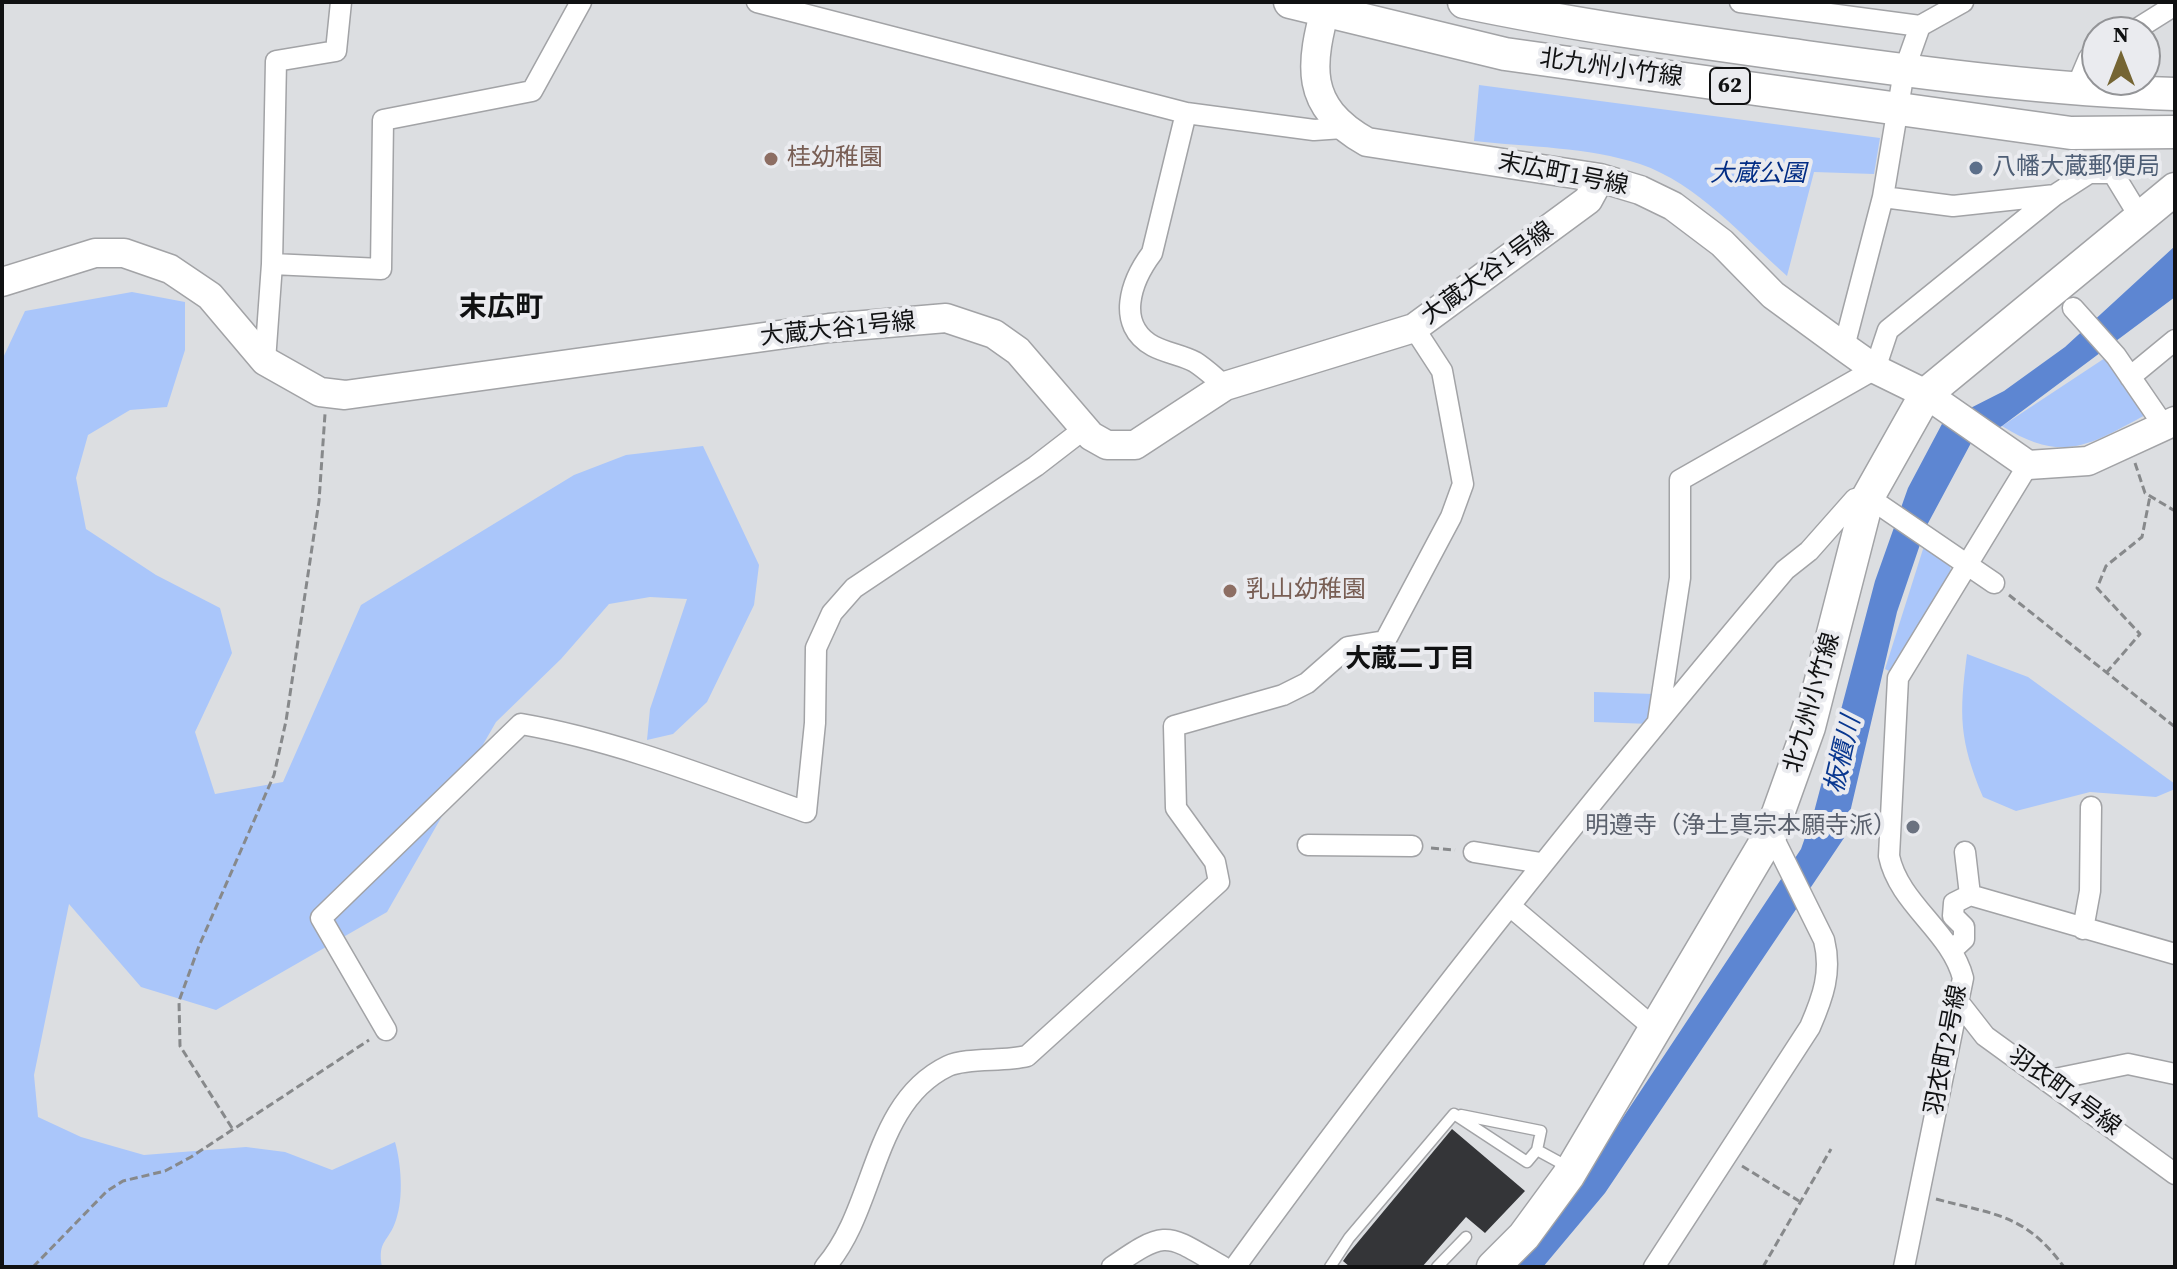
<!DOCTYPE html>
<meta charset="utf-8">
<style>
body{margin:0}
#map{position:relative;width:2177px;height:1269px;overflow:hidden;background:#dcdee1;font-family:"Source Serif 4",serif}
canvas{display:block}
.frame{position:absolute;inset:0;border:4px solid #101112;pointer-events:none}
.north{position:absolute;left:2081px;top:16px;width:80px;height:80px;box-sizing:border-box;background:#eaebef;border:2px solid #939497;border-radius:50%;rotate:0deg;font-size:22px;font-weight:700;line-height:32px;text-align:center;color:#101112}
.north::after{content:'';display:block;margin:auto;width:28px;height:36px;background:#756533;clip-path:polygon(50% 0,100% 100%,50% 72%,0 100%)}
</style>
<div id="map">
<canvas width="2177" height="1269"></canvas>
<div class="frame"></div>
<div class="north">N</div>
</div>
<script>
const g = document.querySelector('canvas').getContext('2d');
g.lineJoin = 'round';
function paint(path, color) {
  g.fillStyle = color;
  g.fill(path, 'evenodd');
}
function stroke(path, color, width, dash) {
  g.strokeStyle = color;
  g.lineWidth = width;
  g.lineCap = dash ? 'butt' : 'round';
  g.setLineDash(dash || []);
  g.stroke(path);
}
function label(font, color, halo, rows, align = 'center') {
  g.font = font + ' "Source Serif 4","Noto Sans JP",serif';
  g.lineWidth = 8;
  g.setLineDash([]);
  g.textBaseline = 'middle';
  g.strokeStyle = halo;
  g.fillStyle = color;
  for (const [text, x, y, turn = 0] of rows) {
    g.save();
    g.translate(x, y);
    g.rotate((+turn || 0) * Math.PI / 180);
    g.textAlign = isNaN(turn) ? turn : align;
    if (halo) g.strokeText(text, 0, 0);
    g.fillText(text, 0, 0);
    g.restore();
  }
}
paint(new Path2D(`
 M 1479,85 L 1880,138 L 1874,174 L 1814,172 L 1787,276 C 1742,236 1698,184 1640,164 C 1588,147 1528,147 1474,141 Z
 M 132,292 L 185,302 L 185,350 L 167,407 L 130,410 L 88,435 L 76,478 L 86,529 L 156,575 L 220,608 L 232,653 L 195,732 L 215,794 L 283,782 L 361,605 L 574,475 L 626,455 L 703,446 L 759,565 L 754,605 L 707,702 L 673,734 L 647,740 L 650,709 L 687,599 L 650,597 L 609,604 L 561,659 L 496,722 L 387,912 L 216,1010 L 141,987 L 69,904 L 34,1075 L 38,1117 L 81,1137 L 144,1155 L 246,1147 L 285,1152 L 332,1170 L 395,1142 C 401,1163 404,1197 396,1220 C 389,1242 377,1240 382,1267 L 2,1267 L 2,360 L 25,311 Z
 M 2105,358 L 2149,413 C 2091,444 2064,465 2002,426 Z
 M 1924,546 L 1949,562 L 1951,571 L 1893,673 L 1885,669 Z
 M 1967,654 L 2028,677 L 2175,784 L 2175,789 L 2156,797 L 2090,792 L 2016,811 L 1983,797 C 1959,740 1959,715 1967,654 Z
 M 1594,692 L 1654,694 L 1651,724 L 1594,722 Z`), '#aac6fa');
paint(new Path2D(`
 M 2175,246 L 2175,297 L 2002,426 L 1971,443 L 1926,527 L 1897,612 L 1844,838 L 1605,1193 L 1543,1267 L 1508,1267 L 1565,1205 L 1801,849 L 1814,812 L 1875,581 L 1908,488 L 1943,422 L 2004,391 L 2065,347 Z`), '#5d86d2');
paint(new Path2D(`
 M 1452,1129 L 1525,1191 L 1485,1233 L 1466,1217 L 1422,1267 L 1350,1267 L 1343,1261 L 1348,1254 Z`), '#343538');
const lane = new Path2D(`
 M 1461,1115 L 1541,1131 L 1537,1150
 M 1330,1267 L 1349,1238 L 1454,1114 L 1527,1162 L 1537,1150 L 1570,1168
 M 1437,1267 L 1466,1237`);
const street = new Path2D(`
 M 757,2 L 1186,113 L 1314,130 L 1343,128
 M 1740,2 L 1920,26 L 1963,2
 M 2132,32 L 2175,5
 M 2075,91 L 2089,58 L 2097,54
 M 1186,113 L 1152,253 C 1131,281 1115,325 1153,346 C 1166,353 1182,355 1195,362 C 1206,369 1215,378 1225,386
 M 1883,197 L 1953,206 L 2055,195
 M 272,264 L 381,269 L 383,120 L 532,91 L 581,2
 M 2073,308 L 2116,356 L 2164,426
 M 1844,347 L 1883,197 L 1904,71 L 1920,26
 M 265,361 L 272,264 L 276,61 L 336,51 L 341,2
 M 2130,377 L 2175,340
 M 1658,721 L 1680,578 L 1680,480 L 1875,369 L 1888,330 L 2055,195 L 2089,173 L 2113,173 L 2141,219
 M 1308,845 L 1412,846
 M 1474,852 L 1541,863
 M 1965,852 L 1970,895
 M 1510,906 L 1654,1028
 M 2083,929 L 2090,891 L 2091,807
 M 1951,951 L 1964,939 L 1964,927 L 1953,916 L 1954,903 L 1970,895 L 2175,954
 M 1960,1004 L 1985,1036 L 2175,1174
 M 386,1030 L 321,918 L 521,724 C 619,741 713,779 806,812 L 815,723 L 816,648 L 832,613 L 854,588 L 1036,466 L 1084,429
 M 2050,1080 L 2128,1064 L 2175,1074
 M 825,1267 C 877,1208 871,1103 948,1066 C 967,1057 1004,1062 1027,1056 L 1219,882 L 1215,862 L 1176,808 L 1174,726 L 1283,695 L 1307,683 L 1348,647 L 1385,641 L 1451,517 L 1463,484 L 1442,371 L 1414,328
 M 1112,1267 C 1168,1228 1166,1234 1223,1267
 M 1235,1267 C 1409,1027 1594,796 1785,570 L 1809,551 L 1855,499 L 1868,497 L 1994,583
 M 1654,1267 L 1810,1027 C 1823,997 1832,972 1824,940 L 1771,833
 M 1904,1267 L 1963,978 C 1951,931 1899,904 1889,856 L 1898,678 L 2028,465`);
const secondary = new Path2D(`
 M 1327,2 C 1310,65 1303,106 1367,142 L 1600,178 L 1640,190 L 1673,206 L 1722,243 L 1773,295 L 1844,347 L 1875,369 L 1926,394 L 2028,465 L 2088,461 L 2175,421
 M 2,282 L 95,253 L 124,253 L 170,269 L 210,296 L 265,361 L 320,392 L 345,395 L 829,328 L 946,318 L 994,334 L 1018,351 L 1091,436 L 1107,445 L 1135,445 L 1225,386 L 1414,328 L 1588,200 L 1600,178`);
const primary = new Path2D(`
 M 1290,2 L 1505,54 L 2071,133 L 2175,132
 M 1464,2 C 1578,26 1691,41 1806,57 C 1929,74 2051,90 2175,94
 M 1493,1267 L 1524,1236 L 1568,1176 L 1771,833 L 1809,727 L 1868,497 L 1926,394 L 2175,189`);
stroke(lane, '#a2a3a6', 13);
stroke(street, '#a2a3a6', 23);
stroke(secondary, '#a2a3a6', 31);
stroke(primary, '#a2a3a6', 35);
stroke(new Path2D(`
 M 2135,463 L 2145,493 L 2175,511
 M 2009,595 L 2175,727
 M 2106,673 L 2140,634 L 2097,588 L 2106,566 L 2142,537 L 2150,496
 M 1431,848 L 1455,850
 M 232,1128 L 180,1046 L 179,1001 L 199,946 L 274,775 L 286,721 L 319,501 L 325,414
 M 1742,1166 L 1799,1201
 M 1936,1199 C 1996,1215 2025,1214 2064,1267
 M 33,1267 L 107,1191 L 123,1181 L 165,1171 L 191,1157 L 369,1040
 M 1763,1267 L 1831,1149`), '#87898b', 3, [8, 4]);
stroke(lane, '#fff', 10);
stroke(street, '#fff', 20);
stroke(secondary, '#fff', 28);
stroke(primary, '#fff', 32);
for (const [x, y, r, color] of [
 [771,159,8,"#8d6e63"],
 [1976,168,8,"#5c6f8a"],
 [1230,591,8,"#8d6e63"],
 [1913,827,8,"#6b7280"]
]) {
  const dot = new Path2D();
  dot.arc(x, y, r, 0, 2 * Math.PI);
  g.fillStyle = color;
  g.fill(dot);
  stroke(dot, '#eaebef', 3);
}
for (const [x, y, w] of [
 [1730,86,40]
]) {
  const box = new Path2D();
  box.roundRect(x - w / 2, y - 18, w, 36, 6);
  g.fillStyle = '#eaebef';
  g.fill(box);
  stroke(box, '#101112', 2);
}
label('bold 22px', '#101112', null, [
 ["62",1730,86]
]);
label('24px', '#101112', '#eaebef', [
 ["北九州小竹線",1611,69,8],
 ["末広町1号線",1563,175,11],
 ["大蔵大谷1号線",1488,274,-36],
 ["大蔵大谷1号線",838,330,-6],
 ["北九州小竹線",1813,703,-74],
 ["羽衣町2号線",1947,1050,-79],
 ["羽衣町4号線",2064,1092,36]
]);
label('24px', '#785e54', '#eaebef', [
 ["桂幼稚園",787,159],
 ["乳山幼稚園",1246,591]
], 'left');
label('24px', '#4e5e75', '#eaebef', [
 ["八幡大蔵郵便局",1992,168]
], 'left');
label('italic 24px', '#012c84', '#eaebef', [
 ["大蔵公園",1758,175]
]);
label('24px', '#5b616d', '#eaebef', [
 ["明遵寺（浄土真宗本願寺派）",1897,827]
], 'right');
label('bold 26px', '#101112', '#eaebef', [
 ["大蔵二丁目",1410,660]
]);
label('italic 26px', '#093890', '#eaebef', [
 ["板櫃川",1844,755,-77]
]);
label('bold 28px', '#101112', '#eaebef', [
 ["末広町",501,309]
]);
</script>
